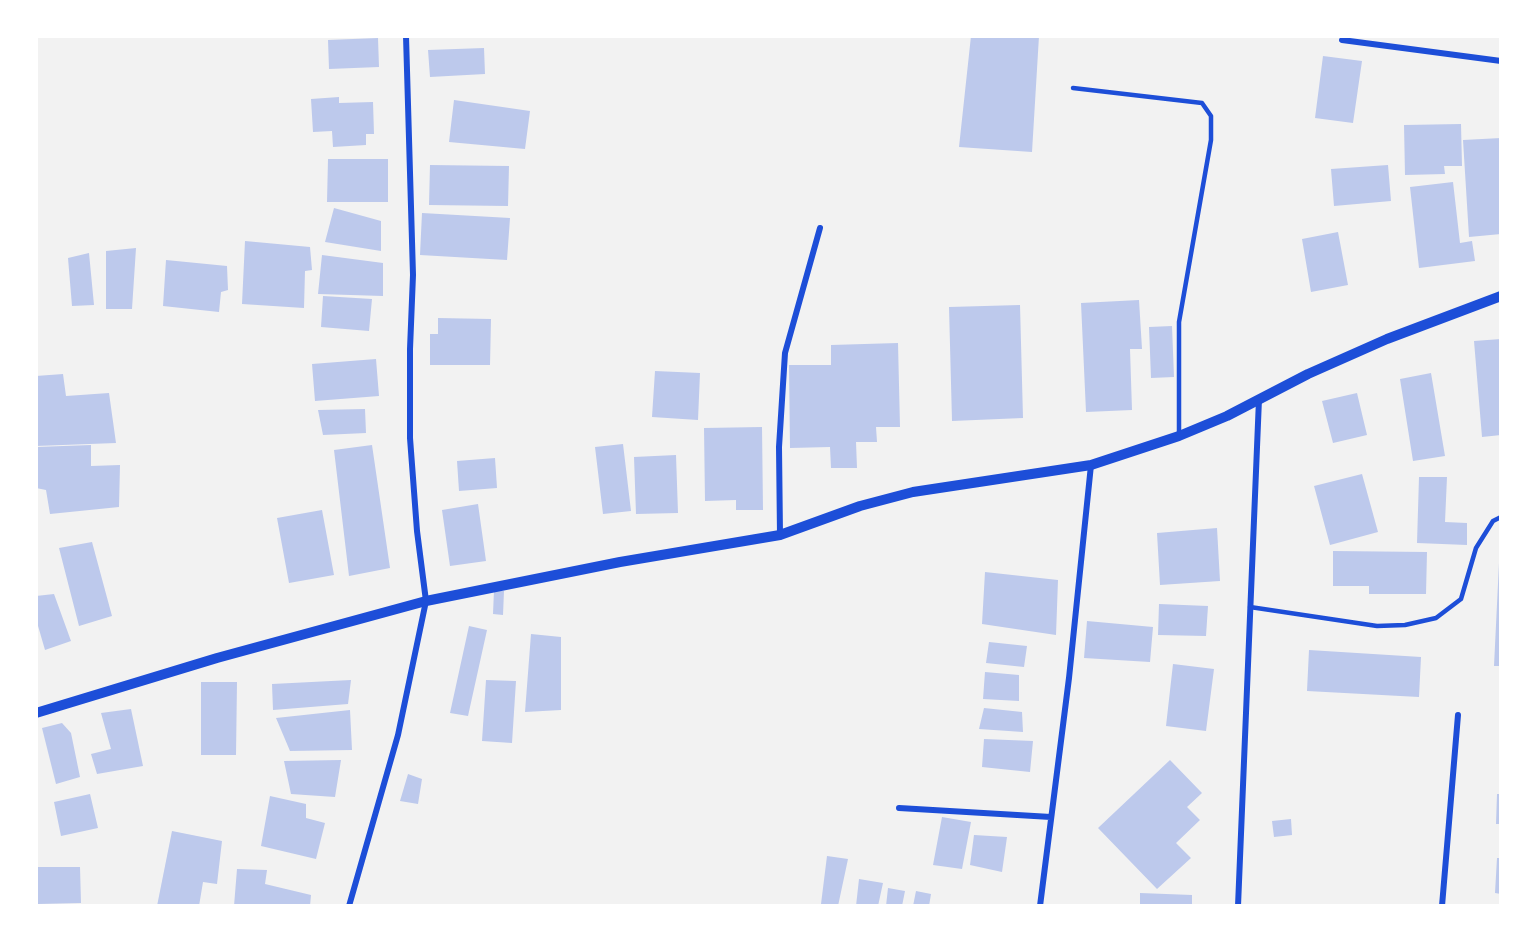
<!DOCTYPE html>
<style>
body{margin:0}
#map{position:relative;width:1537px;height:942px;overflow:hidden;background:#f2f2f2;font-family:"Space Grotesk",sans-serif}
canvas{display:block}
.frame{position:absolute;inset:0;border:38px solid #fff;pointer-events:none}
</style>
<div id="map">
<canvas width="1537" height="942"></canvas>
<div class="frame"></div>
</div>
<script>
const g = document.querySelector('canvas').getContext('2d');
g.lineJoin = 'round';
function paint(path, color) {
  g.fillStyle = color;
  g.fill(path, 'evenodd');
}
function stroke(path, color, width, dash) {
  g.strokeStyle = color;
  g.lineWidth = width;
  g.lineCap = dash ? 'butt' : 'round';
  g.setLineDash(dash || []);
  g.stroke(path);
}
paint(new Path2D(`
 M 971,36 L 1039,36 L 1032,152 L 959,147 Z
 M 378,38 L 379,67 L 329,69 L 328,40 Z
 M 484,48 L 485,74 L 430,77 L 428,50 Z
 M 1323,56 L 1362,61 L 1353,123 L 1315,118 Z
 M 339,97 L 339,103 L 373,102 L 374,134 L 366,134 L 366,145 L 333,147 L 332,131 L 313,132 L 311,99 Z
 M 454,100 L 530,111 L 525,149 L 449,142 Z
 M 1461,124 L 1462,166 L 1444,166 L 1445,174 L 1405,175 L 1404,125 Z
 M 1501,138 L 1501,234 L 1469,237 L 1463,140 Z
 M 328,159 L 388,159 L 388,202 L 327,202 Z
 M 430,165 L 509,166 L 508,206 L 429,205 Z
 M 1388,165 L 1391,201 L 1334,206 L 1331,169 Z
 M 1453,182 L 1460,243 L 1472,241 L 1475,261 L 1419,268 L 1410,187 Z
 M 334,208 L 381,221 L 381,251 L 325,242 Z
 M 422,213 L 510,218 L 507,260 L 420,255 Z
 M 1338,232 L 1348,285 L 1311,292 L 1302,239 Z
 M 245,241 L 310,247 L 312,270 L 305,271 L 304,308 L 242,304 Z
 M 136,248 L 132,309 L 106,309 L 106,251 Z
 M 89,253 L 94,305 L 72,306 L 68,258 Z
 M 322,255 L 383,263 L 383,296 L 318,294 Z
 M 166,260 L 227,266 L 228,290 L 221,292 L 219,312 L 163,306 Z
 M 323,296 L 372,299 L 369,331 L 321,327 Z
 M 1139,300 L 1142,349 L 1130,349 L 1132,410 L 1086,412 L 1081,303 Z
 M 1020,305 L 1023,418 L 952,421 L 949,307 Z
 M 438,318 L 491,319 L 490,365 L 430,365 L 430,334 L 438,334 Z
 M 1172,326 L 1174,377 L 1151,378 L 1149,327 Z
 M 1501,339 L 1501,435 L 1482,437 L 1474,341 Z
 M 898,343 L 900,427 L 876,427 L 877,442 L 856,442 L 857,468 L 831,468 L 830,447 L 790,448 L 789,365 L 831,365 L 831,345 Z
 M 376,359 L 379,396 L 315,401 L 312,364 Z
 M 655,371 L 700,373 L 698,420 L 652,417 Z
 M 1431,373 L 1445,456 L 1413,461 L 1400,379 Z
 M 63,374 L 66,396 L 109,393 L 116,443 L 36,446 L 36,376 Z
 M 1357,393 L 1367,435 L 1333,443 L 1322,401 Z
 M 365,409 L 366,433 L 323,435 L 318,410 Z
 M 762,427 L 763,510 L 736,510 L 736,500 L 705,501 L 704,428 Z
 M 623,444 L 631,511 L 603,514 L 595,447 Z
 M 91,445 L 91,466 L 120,465 L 119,507 L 50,514 L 46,490 L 36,488 L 36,447 Z
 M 372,445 L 390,568 L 349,576 L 334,450 Z
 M 676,455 L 678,513 L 636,514 L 634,457 Z
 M 495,458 L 497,488 L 459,491 L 457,461 Z
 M 1362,474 L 1378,532 L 1330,545 L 1314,486 Z
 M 1419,477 L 1447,477 L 1445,522 L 1467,523 L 1467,545 L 1417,543 Z
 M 478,504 L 486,561 L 450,566 L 442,510 Z
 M 322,510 L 334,575 L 289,583 L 277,518 Z
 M 1217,528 L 1220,581 L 1160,585 L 1157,533 Z
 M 92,542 L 112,616 L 79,626 L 59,548 Z
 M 1333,551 L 1427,552 L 1426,594 L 1369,594 L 1369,586 L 1333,586 Z
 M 1499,563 L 1501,563 L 1501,666 L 1494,666 Z
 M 985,572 L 1058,580 L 1056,635 L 982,624 Z
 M 494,590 L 504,591 L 503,615 L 493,614 Z
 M 54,594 L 71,641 L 45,650 L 36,619 L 36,596 Z
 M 1159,604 L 1208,606 L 1206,636 L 1158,635 Z
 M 1087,621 L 1153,627 L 1150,662 L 1084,658 Z
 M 469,626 L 487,630 L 468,716 L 450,713 Z
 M 531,634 L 561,637 L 561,710 L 525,712 Z
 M 989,642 L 1027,646 L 1024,667 L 986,663 Z
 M 1309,650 L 1421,657 L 1419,697 L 1307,691 Z
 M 1173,664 L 1214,669 L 1206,731 L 1166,726 Z
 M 985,672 L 1019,675 L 1019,701 L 983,699 Z
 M 351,680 L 348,704 L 273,710 L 272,684 Z
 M 486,680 L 516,681 L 512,743 L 482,741 Z
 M 201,682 L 237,682 L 236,755 L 201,755 Z
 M 984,708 L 1022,712 L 1023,732 L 979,729 Z
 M 131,709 L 143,766 L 97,774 L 91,754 L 111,749 L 101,713 Z
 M 350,710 L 352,750 L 290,751 L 276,718 Z
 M 62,723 L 71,733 L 80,777 L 56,784 L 42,728 Z
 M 984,739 L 1033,741 L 1030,772 L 982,767 Z
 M 341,760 L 335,797 L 291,794 L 284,761 Z
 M 1170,760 L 1202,793 L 1187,807 L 1200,820 L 1176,843 L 1191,858 L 1157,889 L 1098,828 Z
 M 408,774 L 422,779 L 418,804 L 400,801 Z
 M 90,794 L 98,828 L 61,836 L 54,802 Z
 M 1497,794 L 1501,794 L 1501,824 L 1496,824 Z
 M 270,796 L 306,804 L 306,818 L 325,823 L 316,859 L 261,846 Z
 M 942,817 L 971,822 L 962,869 L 933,865 Z
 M 1291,819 L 1292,835 L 1274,837 L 1272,821 Z
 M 172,831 L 222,841 L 217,884 L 203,882 L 199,906 L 157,906 Z
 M 974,835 L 1007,837 L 1002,872 L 970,865 Z
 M 827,856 L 848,859 L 838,906 L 821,904 Z
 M 1497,858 L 1501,858 L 1501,894 L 1495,893 Z
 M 37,867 L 80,867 L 81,903 L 38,904 Z
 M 237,869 L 267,870 L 265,884 L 311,895 L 310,906 L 234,906 Z
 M 859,879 L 883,883 L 878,906 L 856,906 Z
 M 888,888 L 905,891 L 902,906 L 886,906 Z
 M 916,891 L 931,894 L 929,906 L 913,906 Z
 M 1140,893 L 1192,895 L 1192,906 L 1140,906 Z`), '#bdc9ec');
stroke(new Path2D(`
 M 1073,88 L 1202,103 L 1211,116 L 1211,140 L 1179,322 L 1179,436
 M 1250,607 L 1377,626 L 1405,625 L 1436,618 L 1461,599 L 1476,548 L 1493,521 L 1501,517`), '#1d4ed8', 4.5);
stroke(new Path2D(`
 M 1342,40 L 1501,61
 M 780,535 L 779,447 L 785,353 L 820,228
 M 899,808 L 1051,817
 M 349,906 L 398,735 L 426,601 L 417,531 L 410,438 L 410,349 L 413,275 L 406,36
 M 1040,906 L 1069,678 L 1091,465
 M 1238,906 L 1259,399
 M 1442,906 L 1458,715`), '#1d4ed8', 6);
stroke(new Path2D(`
 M 36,713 L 217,658 L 426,601 L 620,562 L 780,535 L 860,506 L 913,492 L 1091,465 L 1179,436 L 1227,416 L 1308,374 L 1387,339 L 1501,296`), '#1d4ed8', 10);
</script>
